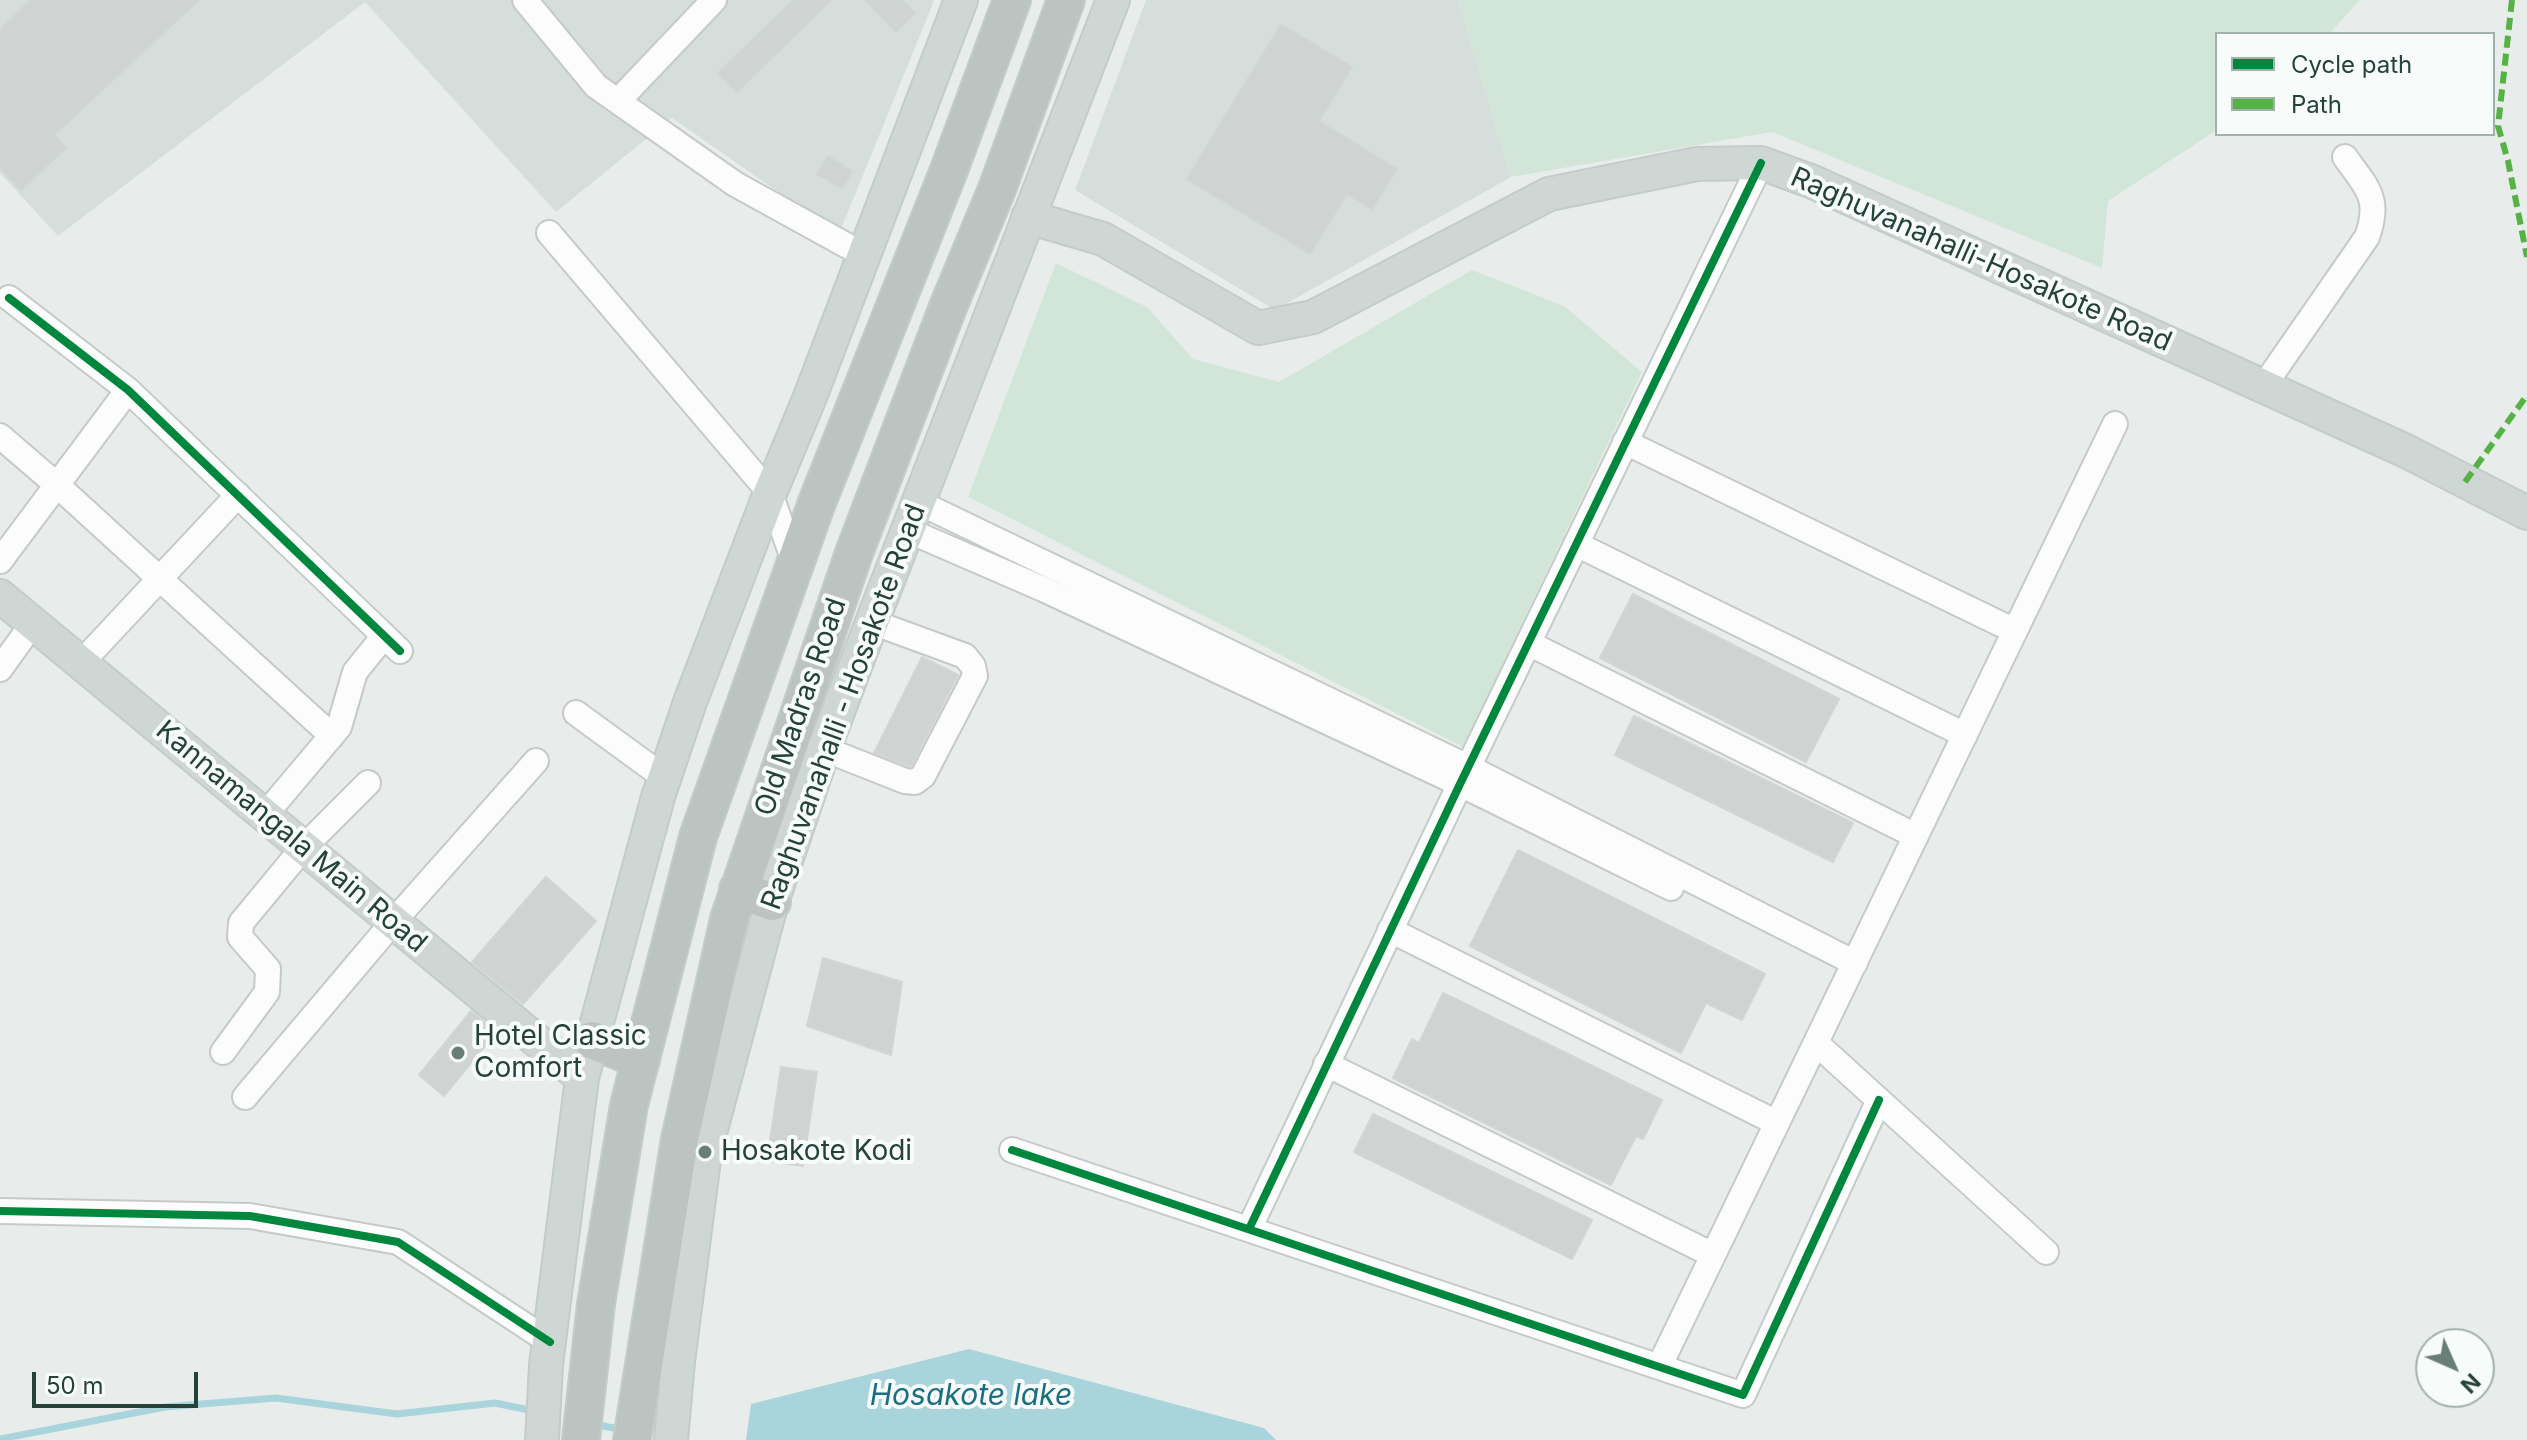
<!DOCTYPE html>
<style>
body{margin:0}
#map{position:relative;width:2527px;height:1440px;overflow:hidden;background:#e8edeb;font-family:Inter,sans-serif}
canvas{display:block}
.legend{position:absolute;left:2215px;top:32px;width:280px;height:104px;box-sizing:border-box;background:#f7fbf9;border:2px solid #a3b1ad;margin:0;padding:10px 14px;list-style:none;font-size:24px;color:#24423a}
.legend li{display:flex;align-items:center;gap:16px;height:40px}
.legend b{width:40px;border:2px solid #a3b1ad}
.north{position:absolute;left:2415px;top:1328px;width:80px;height:80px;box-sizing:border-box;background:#f7fbf9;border:2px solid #a3b1ad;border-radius:50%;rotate:135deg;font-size:22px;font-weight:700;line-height:32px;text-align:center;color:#24423a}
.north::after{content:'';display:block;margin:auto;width:28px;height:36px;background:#697e78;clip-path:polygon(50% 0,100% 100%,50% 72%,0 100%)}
.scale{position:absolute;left:32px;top:1372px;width:166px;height:36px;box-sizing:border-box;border:4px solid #24423a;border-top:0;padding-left:10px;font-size:24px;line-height:28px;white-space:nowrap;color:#24423a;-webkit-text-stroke:6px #f7fbf9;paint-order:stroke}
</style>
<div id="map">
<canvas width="2527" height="1440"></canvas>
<ul class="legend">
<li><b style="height:10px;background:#00873e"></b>Cycle path</li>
<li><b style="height:10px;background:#55b346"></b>Path</li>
</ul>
<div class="north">N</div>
<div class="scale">50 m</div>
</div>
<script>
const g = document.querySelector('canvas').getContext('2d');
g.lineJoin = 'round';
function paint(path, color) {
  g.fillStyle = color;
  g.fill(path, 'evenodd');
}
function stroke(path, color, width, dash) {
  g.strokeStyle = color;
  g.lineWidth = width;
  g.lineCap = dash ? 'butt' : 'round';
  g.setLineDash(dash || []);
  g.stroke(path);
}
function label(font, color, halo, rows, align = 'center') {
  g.font = font + ' Inter,sans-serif';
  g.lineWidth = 8;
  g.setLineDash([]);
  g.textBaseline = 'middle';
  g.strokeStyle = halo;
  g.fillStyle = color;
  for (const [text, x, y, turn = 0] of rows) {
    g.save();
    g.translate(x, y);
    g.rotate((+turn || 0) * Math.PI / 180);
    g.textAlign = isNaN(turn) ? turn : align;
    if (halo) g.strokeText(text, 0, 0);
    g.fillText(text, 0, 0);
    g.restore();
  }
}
paint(new Path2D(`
 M 0,0 L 933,0 L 934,1 L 839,234 L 672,118 L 556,212 L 365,2 L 58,236 L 0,173 Z
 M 1146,0 L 1458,0 L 1511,177 L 1275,310 L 1075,190 Z`), '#d6dedb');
paint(new Path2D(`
 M 1458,0 L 2360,0 L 2329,34 L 2217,34 L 2217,130 L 2108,201 L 2102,268 L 1772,132 L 1511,177 Z
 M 1056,263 L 1147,307 L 1193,359 L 1279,382 L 1472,270 L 1564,306 L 1642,372 L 1463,747 L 968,497 Z`), '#d1e6d8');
paint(new Path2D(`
 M 969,1349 L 1264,1428 L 1276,1440 L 746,1440 L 751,1404 Z`), '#a9d4db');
stroke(new Path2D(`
 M 593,1424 L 624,1430
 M 0,1439 L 165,1407 L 276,1398 L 397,1414 L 495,1403 L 534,1411`), '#a9d4db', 7);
const building = new Path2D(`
 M 31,0 L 199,0 L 54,135 L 66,148 L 21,190 L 0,167 L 0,29 Z
 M 793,0 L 831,0 L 737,92 L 718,73 Z
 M 865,0 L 902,0 L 915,13 L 896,32 Z
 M 1281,24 L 1352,67 L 1319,121 L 1397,169 L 1372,209 L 1347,194 L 1310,254 L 1187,179 Z
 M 828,156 L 852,171 L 842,189 L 817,174 Z
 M 1633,594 L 1839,699 L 1806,762 L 1600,658 Z
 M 922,657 L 958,675 L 911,766 L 909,766 L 874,753 Z
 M 1634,716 L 1853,823 L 1833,862 L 1615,755 Z
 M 1518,850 L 1765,974 L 1742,1020 L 1706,1003 L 1681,1053 L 1470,946 Z
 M 546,877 L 596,921 L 523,1004 L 472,962 Z
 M 823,958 L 902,982 L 891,1055 L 807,1026 Z
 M 1443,993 L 1662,1100 L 1643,1139 L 1636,1136 L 1611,1185 L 1393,1078 L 1412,1039 L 1419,1043 Z
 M 471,1011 L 496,1032 L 444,1096 L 419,1075 Z
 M 781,1067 L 817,1072 L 803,1166 L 767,1161 Z
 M 1373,1114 L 1592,1220 L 1572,1259 L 1354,1152 Z`);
paint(building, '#cfd4d2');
stroke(building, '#d1d6d4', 2);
const minor = new Path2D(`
 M 525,0 L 596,86 L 735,184 L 864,255
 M 618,101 L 714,0
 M 549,233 L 770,493 L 795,564
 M 9,298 L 128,390 L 400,651
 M 2263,387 L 2367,237 C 2381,198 2367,188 2345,157
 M 0,436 L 57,485 L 332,736
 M 1625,442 L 2015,631
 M 918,502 L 1468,767 L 1855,963
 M 907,530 L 1043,589 L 1460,784 L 1671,888
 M 1576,544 L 1965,735
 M 0,561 L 128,390
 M 1528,643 L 1916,836
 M 81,663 L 238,495
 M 0,669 L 33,623
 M 576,713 L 665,778
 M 824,749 L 905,781 L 915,782 L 923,776 L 975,676 L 973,666 L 965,656 L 872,622
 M 264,816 L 339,727 L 355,672 L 384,636
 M 1390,930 L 1777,1123
 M 1816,1043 L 2046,1252
 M 223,1052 L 267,992 L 268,969 L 240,937 L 241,923 L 303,848 L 368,783
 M 1326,1064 L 1713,1255
 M 245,1097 L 393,922 L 536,761
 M 1012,1150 L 1743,1395 L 1879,1100
 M 0,1211 L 250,1216 L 398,1242 L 550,1342
 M 1249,1229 L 1460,784 L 1761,163
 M 1659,1367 L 2115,424`);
const major = new Path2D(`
 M 1028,217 L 1103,239 L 1258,328 L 1313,317 L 1549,194 L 1697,164 L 1761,163 L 1813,182 L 2406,451 L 2527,513
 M 0,596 L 582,1078
 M 542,1440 L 546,1365 L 582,1078 L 658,797 L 690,702 L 770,493 L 810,397 L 961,0
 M 671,1440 L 678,1362 L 705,1152 L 772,902 L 824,749 L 872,622 L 1113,0`);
const highway = new Path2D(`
 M 738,889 L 772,902
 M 592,1040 L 641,1060
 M 581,1440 L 596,1304 L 629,1105 L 698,837 L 816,505 L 949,170 L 1012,0
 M 632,1440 L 680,1139 L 729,919 L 854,553 L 948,307 L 997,189 L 1066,0`);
stroke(minor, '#c5cac8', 28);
stroke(major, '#c3ccc9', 36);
stroke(highway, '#c3ccc9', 40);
stroke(minor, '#fcfcfc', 24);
stroke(major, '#cfd7d5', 32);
stroke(highway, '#bcc4c2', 36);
stroke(new Path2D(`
 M 2512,0 L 2498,126 L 2508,161 L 2527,257
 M 2465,482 L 2527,395`), '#55b346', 6, [12, 6]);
stroke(new Path2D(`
 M 9,298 L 128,390 L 400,651
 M 1012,1150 L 1743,1395 L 1879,1100
 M 0,1211 L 250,1216 L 398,1242 L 550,1342
 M 1249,1229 L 1460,784 L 1761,163`), '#00873e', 8);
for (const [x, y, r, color] of [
 [458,1053,8,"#697e78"],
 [705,1152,8,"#697e78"]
]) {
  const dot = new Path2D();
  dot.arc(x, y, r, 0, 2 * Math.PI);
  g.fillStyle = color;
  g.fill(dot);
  stroke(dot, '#f7fbf9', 3);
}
label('28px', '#24423a', '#f7fbf9', [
 ["Raghuvanahalli-Hosakote Road",1981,260,24],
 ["Old Madras Road",801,707,-71],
 ["Raghuvanahalli - Hosakote Road",844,707,-70],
 ["Kannamangala Main Road",291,837,40]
]);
label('28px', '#24423a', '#f7fbf9', [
 ["Hotel Classic",474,1037],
 ["Comfort",474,1069],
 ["Hosakote Kodi",721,1152]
], 'left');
label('italic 30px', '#1c6f80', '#f7fbf9', [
 ["Hosakote lake",971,1396]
]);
</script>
